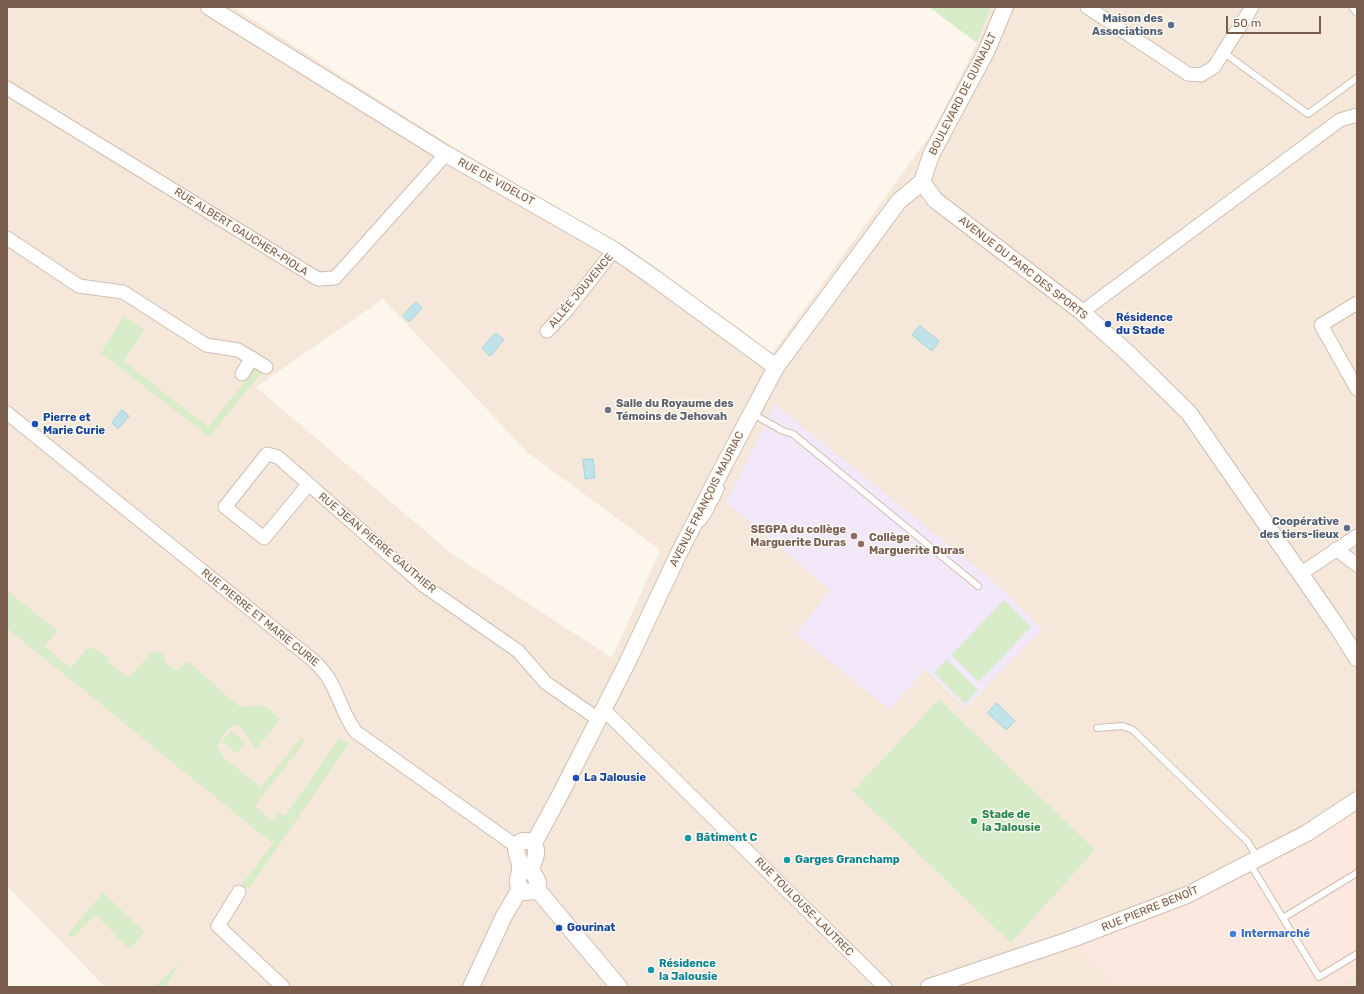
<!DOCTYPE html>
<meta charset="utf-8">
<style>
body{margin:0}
#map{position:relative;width:1364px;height:994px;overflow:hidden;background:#fdf6ec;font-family:Rubik,sans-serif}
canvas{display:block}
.frame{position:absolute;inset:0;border:8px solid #7a5c4d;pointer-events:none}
.scale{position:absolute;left:1226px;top:16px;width:95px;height:18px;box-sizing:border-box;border:2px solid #7a5c4d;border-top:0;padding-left:5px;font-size:12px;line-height:14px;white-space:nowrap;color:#7a5c4d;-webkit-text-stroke:3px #fffaf3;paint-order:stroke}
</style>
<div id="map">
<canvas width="1364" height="994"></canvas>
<div class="frame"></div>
<div class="scale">50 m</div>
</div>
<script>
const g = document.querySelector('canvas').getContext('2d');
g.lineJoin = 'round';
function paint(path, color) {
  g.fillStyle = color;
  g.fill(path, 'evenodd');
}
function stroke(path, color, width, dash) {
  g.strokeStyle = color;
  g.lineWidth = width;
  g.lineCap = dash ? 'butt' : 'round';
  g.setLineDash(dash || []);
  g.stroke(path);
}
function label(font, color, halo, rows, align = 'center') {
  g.font = font + ' Rubik,sans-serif';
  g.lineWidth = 3;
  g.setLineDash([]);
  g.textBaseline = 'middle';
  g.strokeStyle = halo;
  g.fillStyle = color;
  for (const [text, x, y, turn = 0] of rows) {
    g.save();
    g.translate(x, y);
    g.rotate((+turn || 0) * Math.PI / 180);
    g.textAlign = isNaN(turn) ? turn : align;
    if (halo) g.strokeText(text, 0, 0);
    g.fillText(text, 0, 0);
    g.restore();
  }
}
paint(new Path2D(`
 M 7,7 L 233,7 L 442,140 L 620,245 L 771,355 L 933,131 L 977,43 L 991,7 L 1357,7 L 1357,987 L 105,987 L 7,886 ZM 383,299 L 527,452 L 660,550 L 612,658 L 451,553 L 256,387 Z`), '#f5e8da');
paint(new Path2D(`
 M 1357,806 L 1357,975 L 1337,987 L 1118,987 L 1075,947 L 1205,893 Z`), '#fde8e0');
paint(new Path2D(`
 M 775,404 L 999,586 L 1042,630 L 965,708 L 925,669 L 890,710 L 796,634 L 830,590 L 726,502 Z`), '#f3e8fa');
paint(new Path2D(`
 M 929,7 L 991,7 L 977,43 Z
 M 124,316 L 145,329 L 124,361 L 208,427 L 245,382 C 244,374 249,370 257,367 L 263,371 L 209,437 L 101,353 Z
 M 7,591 L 58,631 L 44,646 L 70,668 L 87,649 L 94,648 L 110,659 L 108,662 L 128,678 L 152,652 L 162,653 L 166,663 L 176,671 L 187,661 L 240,707 C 261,704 264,703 280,719 L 256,750 L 240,725 C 226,725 224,735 217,746 L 225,759 L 261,787 L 301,738 L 305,741 L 255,806 L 272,820 L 279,813 L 285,816 L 339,739 L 349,743 L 249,889 L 242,884 L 273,844 L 7,628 Z
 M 1004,600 L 1031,627 L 979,682 L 951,655 Z
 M 947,659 L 978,690 L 965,704 L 934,673 Z
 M 939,699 L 1095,850 L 1011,943 L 853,791 Z
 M 231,731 L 246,742 L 237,754 L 222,742 Z
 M 103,892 L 144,932 L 130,950 L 96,915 L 72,938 L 68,934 Z
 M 181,962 L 165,987 L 153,987 L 155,986 Z`), '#d8ecc9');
const water = new Path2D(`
 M 416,302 L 422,308 L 409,322 L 403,316 Z
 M 920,326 L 939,341 L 932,351 L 912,335 Z
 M 496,333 L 504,340 L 490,356 L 482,348 Z
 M 122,410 L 129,416 L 118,429 L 112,423 Z
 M 593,459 L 595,478 L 585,479 L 583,460 Z
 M 997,703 L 1015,721 L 1006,730 L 988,713 Z`);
paint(water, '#bfe3e8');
stroke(water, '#a5d3da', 1);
const service = new Path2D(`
 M 1352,7 L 1357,13
 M 1223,52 L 1308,114 L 1357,78
 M 753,414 L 783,431 L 793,434 L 978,586
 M 702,523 L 707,516 L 721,489
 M 1097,728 L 1123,726 L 1133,730 L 1248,842 L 1258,859
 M 1250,864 L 1319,977 L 1357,954
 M 1283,918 L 1357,873`);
const minor = new Path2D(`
 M 1087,7 L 1188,74 L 1201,75 L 1214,67 L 1252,7
 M 7,88 L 318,279 L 335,278 L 446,154
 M 7,238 L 79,286 L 123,292 L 206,345 L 238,350 L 266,367
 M 1357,303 L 1321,325 L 1357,389
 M 1082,312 L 1340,120 L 1357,115
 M 547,331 L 567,310 L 614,250
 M 242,374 L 252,358
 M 7,413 L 314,661 C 320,667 326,673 330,681 C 340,698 344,717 356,732 L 516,846
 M 308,485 L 264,538 L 225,507 L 267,454 L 278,457 L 423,585 L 518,651 L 546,683 L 598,719
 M 1336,549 L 1357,565
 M 1300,574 L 1357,536
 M 603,709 L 885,987
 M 239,892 L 218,926 L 283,987`);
const tertiary = new Path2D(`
 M 209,7 L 446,154 L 614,250 L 653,277 L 776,367
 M 922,182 L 935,200 L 1082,312 L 1131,356 L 1189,413 L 1336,625 L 1357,658
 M 922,182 L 931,155 L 987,50 L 1005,7
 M 522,841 L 528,841 L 534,843 C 539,854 534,859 531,870 L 537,880 L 538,884 L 534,891 L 526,892 L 520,889 C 515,881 520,877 520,869 C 521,861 515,854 516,846 Z
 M 534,843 L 560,795 L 628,661 L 679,553 L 723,467 L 776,367 L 899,201 L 922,182
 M 536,888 L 619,987
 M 471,987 L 504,916 L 520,889
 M 929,987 L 1072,939 L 1187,895 L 1307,833 L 1357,800`);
stroke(service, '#d1beb0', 8);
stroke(minor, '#d1beb0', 15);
stroke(tertiary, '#d1beb0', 18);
stroke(service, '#fff', 6);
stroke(minor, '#fff', 13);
stroke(tertiary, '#fff', 16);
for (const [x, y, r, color] of [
 [1171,25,4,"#5c6f8a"],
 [1108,324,4,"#1a4fb4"],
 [608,410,4,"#6b7280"],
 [35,424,4,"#1a4fb4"],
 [1347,528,4,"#5c6f8a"],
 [854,536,4,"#8d6e63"],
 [861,544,4,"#8d6e63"],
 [576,778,4,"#1a4fb4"],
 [974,821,4,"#2e9e5b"],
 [688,838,4,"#0f9aa8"],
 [787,860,4,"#0f9aa8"],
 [559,928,4,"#1a4fb4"],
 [1233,934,4,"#3f7fe0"],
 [651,970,4,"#0f9aa8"]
]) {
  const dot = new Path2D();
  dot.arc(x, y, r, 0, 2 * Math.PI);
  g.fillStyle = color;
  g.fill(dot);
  stroke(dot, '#fffaf3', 1.5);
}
label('bold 11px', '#4e5e75', '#fffaf3', [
 ["Maison des",1163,19],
 ["Associations",1163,32],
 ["Coopérative",1339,522],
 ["des tiers-lieux",1339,535]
], 'right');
label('11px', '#7a5c4d', '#fffaf3', [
 ["BOULEVARD DE QUINAULT",963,94,-63],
 ["RUE DE VIDELOT",496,182,29],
 ["RUE ALBERT GAUCHER-PIOLA",241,232,32],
 ["AVENUE DU PARC DES SPORTS",1023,268,38],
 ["ALLÉE JOUVENCE",581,291,-50],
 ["AVENUE FRANÇOIS MAURIAC",707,499,-63],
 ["RUE JEAN PIERRE GAUTHIER",377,543,40],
 ["RUE PIERRE ET MARIE CURIE",260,618,39],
 ["RUE TOULOUSE-LAUTREC",804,907,45],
 ["RUE PIERRE BENOÎT",1150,909,-22]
]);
label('bold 11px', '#164399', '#fffaf3', [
 ["Résidence",1116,318],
 ["du Stade",1116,331],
 ["Pierre et",43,418],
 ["Marie Curie",43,431],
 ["La Jalousie",584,778],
 ["Gourinat",567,928]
], 'left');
label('bold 11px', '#5b616d', '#fffaf3', [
 ["Salle du Royaume des",616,404],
 ["Témoins de Jehovah",616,417]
], 'left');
label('bold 11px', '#785e54', '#fffaf3', [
 ["SEGPA du collège",846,530],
 ["Marguerite Duras",846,543],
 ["Collège",869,538,"left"],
 ["Marguerite Duras",869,551,"left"]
], 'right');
label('bold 11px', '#27864d', '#fffaf3', [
 ["Stade de",982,815],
 ["la Jalousie",982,828]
], 'left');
label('bold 11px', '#0d838f', '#fffaf3', [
 ["Bâtiment C",696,838],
 ["Garges Granchamp",795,860],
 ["Résidence",659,964],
 ["la Jalousie",659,977]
], 'left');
label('bold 11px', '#366cbe', '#fffaf3', [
 ["Intermarché",1241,934]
], 'left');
</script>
